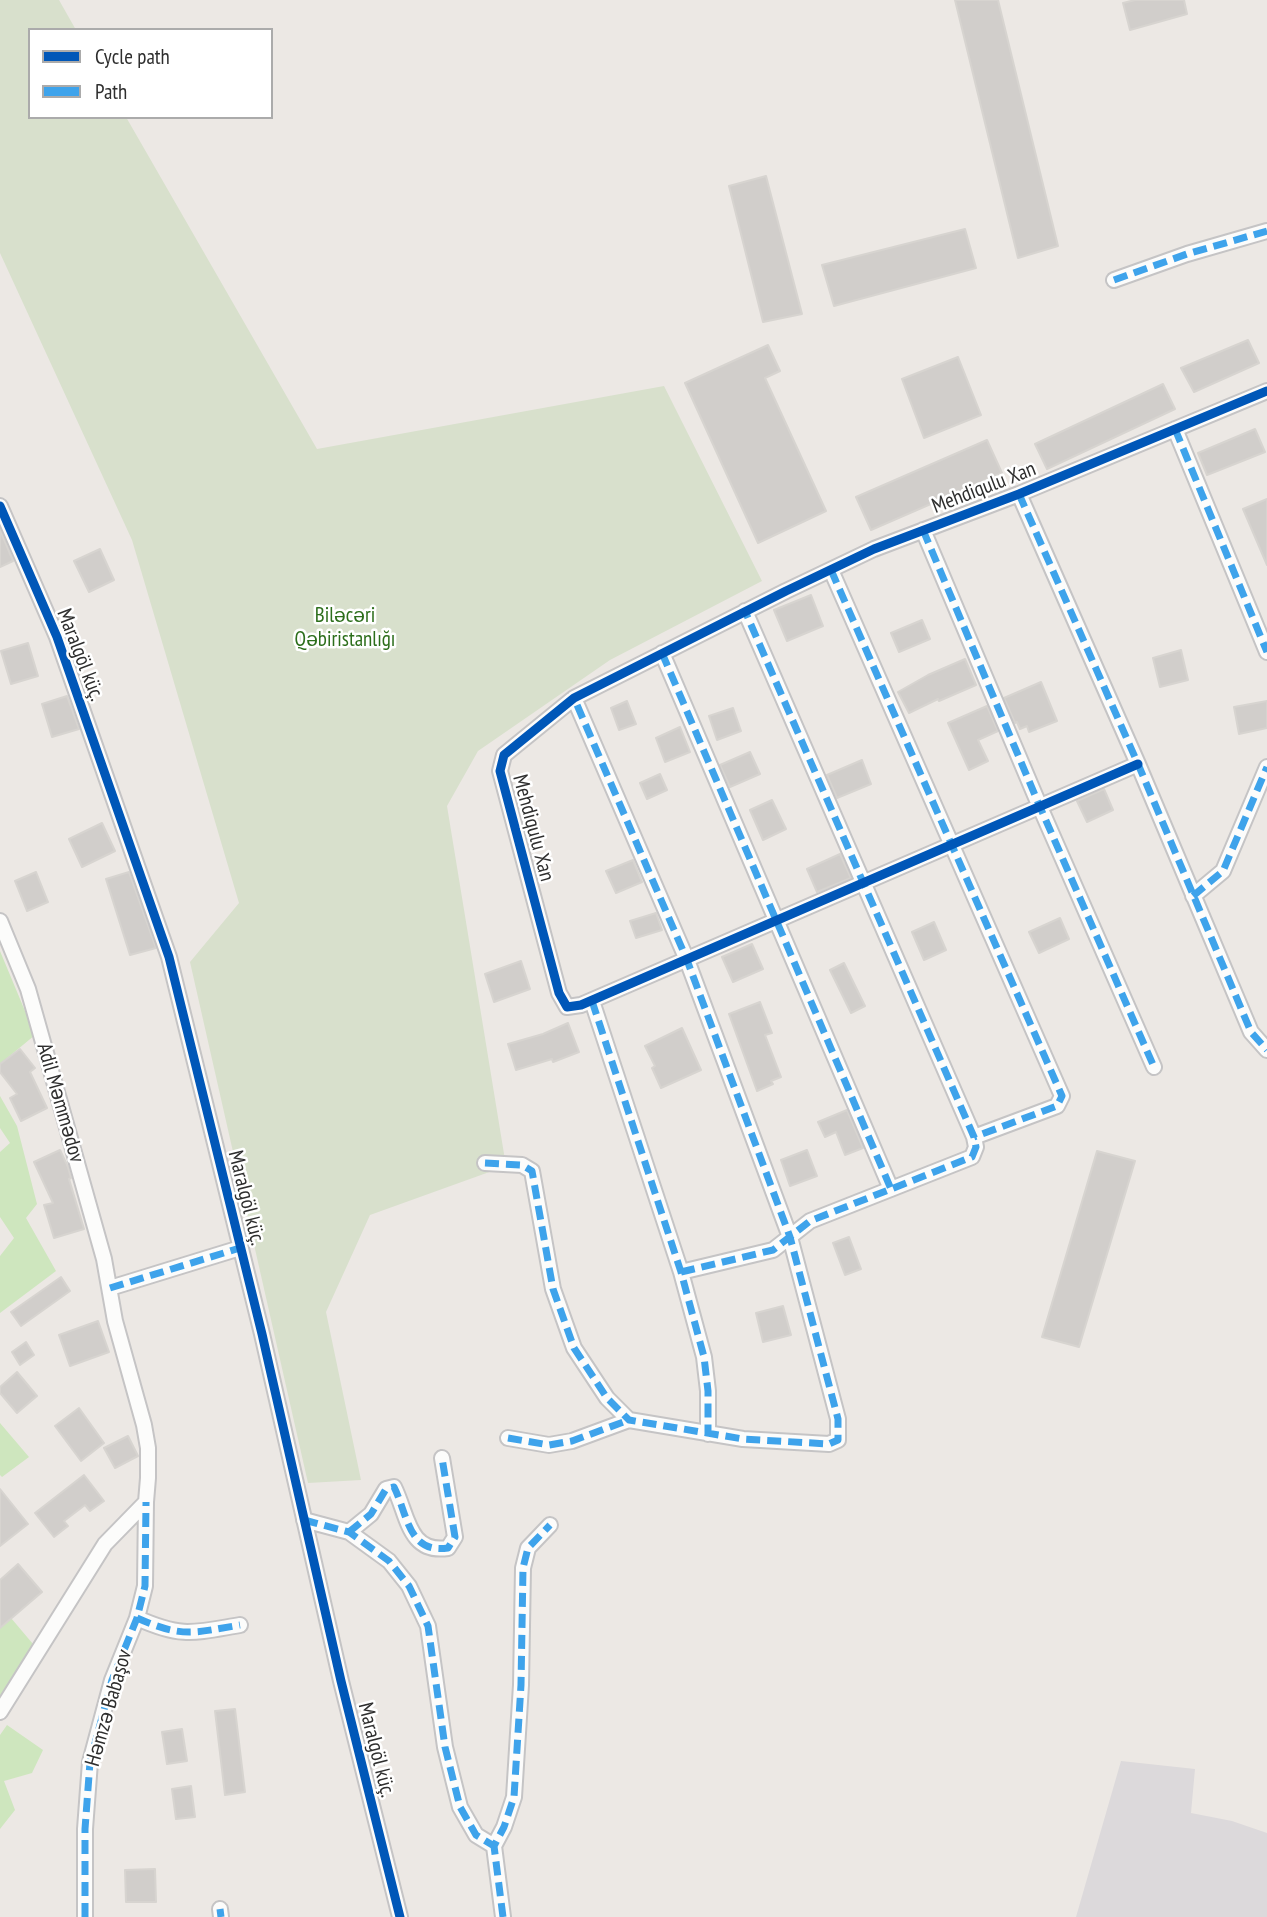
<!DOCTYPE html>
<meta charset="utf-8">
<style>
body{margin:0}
#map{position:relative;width:1267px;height:1917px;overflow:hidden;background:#ece8e4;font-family:"PT Sans Narrow",sans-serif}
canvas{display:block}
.legend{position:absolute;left:28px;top:28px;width:245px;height:91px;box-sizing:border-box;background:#fff;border:2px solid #ababab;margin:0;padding:9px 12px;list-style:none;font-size:21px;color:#2e2e2e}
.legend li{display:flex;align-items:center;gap:14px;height:35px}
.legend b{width:35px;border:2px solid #ababab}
</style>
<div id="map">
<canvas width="1267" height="1917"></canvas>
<ul class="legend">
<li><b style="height:9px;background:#0057b8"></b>Cycle path</li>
<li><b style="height:9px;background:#3ea3eb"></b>Path</li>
</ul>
</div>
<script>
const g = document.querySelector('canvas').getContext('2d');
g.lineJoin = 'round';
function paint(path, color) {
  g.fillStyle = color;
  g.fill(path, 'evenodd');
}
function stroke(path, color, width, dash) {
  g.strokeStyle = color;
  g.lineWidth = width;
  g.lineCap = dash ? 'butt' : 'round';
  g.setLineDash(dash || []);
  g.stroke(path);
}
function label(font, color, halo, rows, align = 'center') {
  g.font = font + ' "PT Sans Narrow",sans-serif';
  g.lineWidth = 5;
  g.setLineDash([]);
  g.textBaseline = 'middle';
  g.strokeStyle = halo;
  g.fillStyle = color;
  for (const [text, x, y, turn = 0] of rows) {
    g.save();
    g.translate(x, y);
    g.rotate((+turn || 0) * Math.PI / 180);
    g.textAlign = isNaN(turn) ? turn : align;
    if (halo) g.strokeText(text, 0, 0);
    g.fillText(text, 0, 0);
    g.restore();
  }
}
paint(new Path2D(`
 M 1121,1761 L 1195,1769 L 1191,1813 L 1232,1821 L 1267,1833 L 1267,1917 L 1076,1917 Z`), '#dcd9db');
paint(new Path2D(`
 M 0,951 L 35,1035 L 0,1064 Z
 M 0,1096 L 17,1126 L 37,1204 L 26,1218 L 56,1271 L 0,1313 L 0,1256 L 14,1238 L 0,1217 L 0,1152 L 10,1143 L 0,1128 Z
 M 0,1423 L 29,1457 L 2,1477 L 0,1475 Z
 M 11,1618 L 33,1644 L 0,1697 L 0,1628 Z
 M 7,1725 L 43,1750 L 32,1773 L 4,1781 L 15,1810 L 0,1829 L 0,1735 Z`), '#cee6be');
paint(new Path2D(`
 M 0,0 L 59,0 L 76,30 L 30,30 L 30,117 L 126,117 L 317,449 L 664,386 L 762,581 L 610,660 L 478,751 L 447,806 L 506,1166 L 370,1215 L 326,1312 L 361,1480 L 308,1483 L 190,962 L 239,903 L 132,540 L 0,253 Z`), '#d8e0cc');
const building = new Path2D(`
 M 955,0 L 998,0 L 1058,246 L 1018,258 Z
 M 1135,0 L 1184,0 L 1187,14 L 1130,30 L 1123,3 Z
 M 766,176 L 802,314 L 763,322 L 729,186 Z
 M 965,229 L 976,268 L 834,306 L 822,265 Z
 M 1248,340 L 1259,363 L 1194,392 L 1181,368 Z
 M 768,345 L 780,371 L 765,378 L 826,511 L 758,543 L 685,383 Z
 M 958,357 L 981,415 L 924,438 L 902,379 Z
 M 1163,384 L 1175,409 L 1047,469 L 1035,444 Z
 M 1255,429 L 1265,452 L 1207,475 L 1198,453 Z
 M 987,440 L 1002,473 L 871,530 L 856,497 Z
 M 1267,499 L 1267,565 L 1243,509 Z
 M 0,530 L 13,561 L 0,567 Z
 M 100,549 L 114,580 L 89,592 L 74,561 Z
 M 811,595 L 823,626 L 787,641 L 774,610 Z
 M 922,620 L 930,639 L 899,652 L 891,633 Z
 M 28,643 L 38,676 L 11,684 L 1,651 Z
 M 1181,650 L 1188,680 L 1160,687 L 1153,658 Z
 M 965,659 L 976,685 L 939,701 L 938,699 L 909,713 L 898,692 L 928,675 Z
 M 1041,682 L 1057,721 L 1029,732 L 1027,726 L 1020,729 L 1017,722 L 1015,723 L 1004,698 Z
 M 67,696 L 79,729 L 52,737 L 42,704 Z
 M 627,701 L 636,724 L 619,730 L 611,708 Z
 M 1267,701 L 1267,728 L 1239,734 L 1234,707 Z
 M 987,706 L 998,731 L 978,740 L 988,761 L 969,770 L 948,723 Z
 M 733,708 L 741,731 L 717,740 L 709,716 Z
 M 680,727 L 690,752 L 665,762 L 656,738 Z
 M 750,752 L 760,774 L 730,787 L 720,765 Z
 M 862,760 L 871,784 L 837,798 L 827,775 Z
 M 660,774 L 667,790 L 647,799 L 640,783 Z
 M 1104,789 L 1113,810 L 1087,822 L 1077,801 Z
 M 772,800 L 786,829 L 763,840 L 750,810 Z
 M 102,823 L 115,851 L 82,867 L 69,839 Z
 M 840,854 L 851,878 L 817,892 L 807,869 Z
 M 633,860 L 642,882 L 616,893 L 606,871 Z
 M 36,872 L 48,902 L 27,911 L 15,881 Z
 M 129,872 L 156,948 L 130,955 L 106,879 Z
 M 656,913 L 662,930 L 636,938 L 630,921 Z
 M 1060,918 L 1069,939 L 1039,953 L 1029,932 Z
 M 934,922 L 946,950 L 924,960 L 912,932 Z
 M 752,944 L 763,969 L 733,982 L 722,957 Z
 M 521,961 L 530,989 L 494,1002 L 485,974 Z
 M 844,963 L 865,1006 L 851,1013 L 830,970 Z
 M 760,1002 L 772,1033 L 765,1035 L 781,1077 L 771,1081 L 773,1084 L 757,1091 L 729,1014 Z
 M 568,1023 L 579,1052 L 553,1062 L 552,1059 L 516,1070 L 508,1044 L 543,1034 Z
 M 682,1028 L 701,1070 L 661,1088 L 652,1068 L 655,1066 L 645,1046 Z
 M 20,1049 L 35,1068 L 30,1072 L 47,1108 L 21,1121 L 10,1098 L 17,1094 L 0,1072 L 0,1064 Z
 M 847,1110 L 863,1148 L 845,1155 L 836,1132 L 825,1137 L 818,1122 Z
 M 60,1150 L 68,1167 L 71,1178 L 69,1179 L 84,1229 L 54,1238 L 44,1205 L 53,1203 L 34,1162 Z
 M 807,1150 L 817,1176 L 790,1186 L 781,1160 Z
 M 1097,1151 L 1135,1161 L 1079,1347 L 1042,1337 Z
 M 849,1237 L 861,1269 L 845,1275 L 833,1243 Z
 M 61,1277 L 70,1291 L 21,1326 L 11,1312 Z
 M 783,1306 L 791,1335 L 763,1342 L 756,1313 Z
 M 98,1321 L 109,1352 L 70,1366 L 59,1335 Z
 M 26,1342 L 34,1355 L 20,1365 L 12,1352 Z
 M 17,1372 L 37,1396 L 17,1413 L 0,1393 L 0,1387 Z
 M 79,1408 L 104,1443 L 81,1461 L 55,1426 Z
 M 128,1436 L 138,1456 L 115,1468 L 104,1448 Z
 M 84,1475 L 104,1501 L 90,1511 L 85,1505 L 64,1521 L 68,1526 L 54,1537 L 35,1513 Z
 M 0,1489 L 28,1524 L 0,1546 Z
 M 18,1564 L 42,1592 L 0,1628 L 0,1580 Z
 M 235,1709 L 245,1792 L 225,1795 L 215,1711 Z
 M 182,1729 L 187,1761 L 167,1764 L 162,1732 Z
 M 191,1786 L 195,1817 L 176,1819 L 172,1789 Z
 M 155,1869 L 156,1902 L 126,1902 L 125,1870 Z`);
paint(building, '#d1cecb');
stroke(building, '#d7d4d0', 2);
const street = new Path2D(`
 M 1114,280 L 1187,254 L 1267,231
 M 1175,429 L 1267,652
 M 1019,494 L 1138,764 L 1251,1032 L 1267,1050
 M 0,506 L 57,637 L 169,957 L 262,1334 L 341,1681 L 400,1917
 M 923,530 L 1040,807 L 1154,1067
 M 831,570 L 1062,1096 L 1057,1106 L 974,1137
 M 662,653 L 891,1189
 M 1138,764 L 581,1005 L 567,1007 L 559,993 L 500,771 L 504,755 L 574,698 L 786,591 L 874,549 L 1019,494 L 1267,391
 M 1193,896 L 1223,871 L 1267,767
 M 0,921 L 28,989 L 104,1259 L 115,1321 L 144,1425 L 148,1448 L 148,1478 L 146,1502 L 105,1544 L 0,1712
 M 592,1001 L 681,1272 L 704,1357 L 708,1391 L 708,1434
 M 485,1163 L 522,1165 L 532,1171 L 553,1289 L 574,1348 L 607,1398 L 629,1420 L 743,1439 L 829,1444 L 838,1440 L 838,1419 L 790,1237 L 687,960 L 574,698
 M 681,1272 L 773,1250 L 810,1221 L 972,1157 L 976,1147 L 974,1137 L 745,611
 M 110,1288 L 240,1248
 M 508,1438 L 549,1445 L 572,1441 L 629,1420
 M 304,1520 L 349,1532 L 389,1561 L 409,1586 L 428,1626 L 445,1747 L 460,1807 L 476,1835 L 494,1846
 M 349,1532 L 371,1514 L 386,1489 L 394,1487 C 408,1515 408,1554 448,1548 L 455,1537 L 442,1458
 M 137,1618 C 182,1638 193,1633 240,1625
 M 220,1909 L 221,1917
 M 85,1917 L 85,1829 L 90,1762 L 112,1680 L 137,1618 L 145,1586 L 146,1502
 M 503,1917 L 494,1846 L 504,1827 L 514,1797 L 521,1685 L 523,1568 L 528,1548 L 550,1525`);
stroke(street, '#c5c4c5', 18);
stroke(street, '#fcfcfb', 14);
stroke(new Path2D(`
 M 1114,280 L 1187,254 L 1267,231
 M 1175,429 L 1267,652
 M 1019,494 L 1138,764 L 1251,1032 L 1267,1050
 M 923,530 L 1040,807 L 1154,1067
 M 831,570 L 1062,1096 L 1057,1106 L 974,1137
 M 662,653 L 891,1189
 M 1193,896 L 1223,871 L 1267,767
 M 592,1001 L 681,1272 L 704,1357 L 708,1391 L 708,1434
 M 485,1163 L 522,1165 L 532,1171 L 553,1289 L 574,1348 L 607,1398 L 629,1420 L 743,1439 L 829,1444 L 838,1440 L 838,1419 L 790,1237 L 687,960 L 574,698
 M 681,1272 L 773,1250 L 810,1221 L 972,1157 L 976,1147 L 974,1137 L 745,611
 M 110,1288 L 240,1248
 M 508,1438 L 549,1445 L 572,1441 L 629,1420
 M 304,1520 L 349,1532 L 389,1561 L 409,1586 L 428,1626 L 445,1747 L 460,1807 L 476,1835 L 494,1846
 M 349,1532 L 371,1514 L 386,1489 L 394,1487 C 408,1515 408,1554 448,1548 L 455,1537 L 442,1458
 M 137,1618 C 182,1638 193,1633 240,1625
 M 220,1909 L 221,1917
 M 85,1917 L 85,1829 L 90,1762 L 112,1680 L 137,1618 L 145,1586 L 146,1502
 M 503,1917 L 494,1846 L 504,1827 L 514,1797 L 521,1685 L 523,1568 L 528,1548 L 550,1525`), '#3ea3eb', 7, [14, 7]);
stroke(new Path2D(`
 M 0,506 L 57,637 L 169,957 L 262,1334 L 341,1681 L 400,1917
 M 1138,764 L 581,1005 L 567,1007 L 559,993 L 500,771 L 504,755 L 574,698 L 786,591 L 874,549 L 1019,494 L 1267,391`), '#0057b8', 9);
label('21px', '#2e2e2e', '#fff', [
 ["Mehdiqulu Xan",984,488,-21],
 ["Maralgöl küç.",80,655,69],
 ["Mehdiqulu Xan",533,828,75],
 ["Adil Məmmədov",60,1103,74],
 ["Maralgöl küç.",246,1198,76],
 ["Həmzə Babaşov",109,1708,-74],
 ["Maralgöl küç.",376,1750,76]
]);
label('21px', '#2c6e1b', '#fff', [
 ["Biləcəri",345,616],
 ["Qəbiristanlığı",345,640]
]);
</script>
